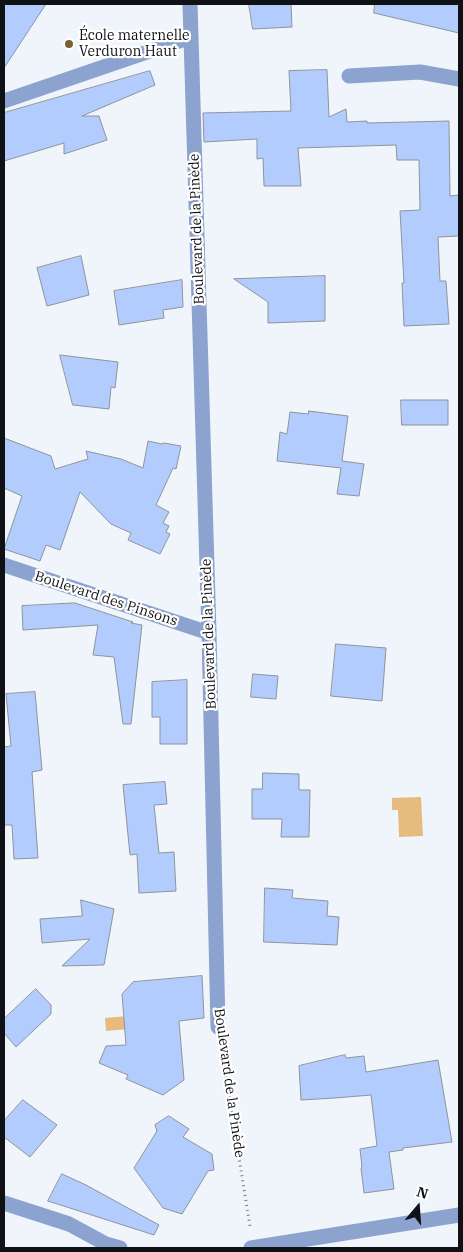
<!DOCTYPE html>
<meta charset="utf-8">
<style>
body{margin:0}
#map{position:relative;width:463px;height:1252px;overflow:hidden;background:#f0f4fb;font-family:"IBM Plex Serif",serif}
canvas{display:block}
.frame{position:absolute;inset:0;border:5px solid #101114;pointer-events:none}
.north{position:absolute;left:393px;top:1182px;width:50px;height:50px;-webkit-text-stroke:4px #fff;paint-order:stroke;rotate:18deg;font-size:14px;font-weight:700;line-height:20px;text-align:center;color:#101114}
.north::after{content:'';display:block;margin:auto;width:18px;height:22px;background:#101114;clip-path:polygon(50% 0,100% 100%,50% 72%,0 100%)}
</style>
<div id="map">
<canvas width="463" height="1252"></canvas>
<div class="frame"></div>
<div class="north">N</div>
</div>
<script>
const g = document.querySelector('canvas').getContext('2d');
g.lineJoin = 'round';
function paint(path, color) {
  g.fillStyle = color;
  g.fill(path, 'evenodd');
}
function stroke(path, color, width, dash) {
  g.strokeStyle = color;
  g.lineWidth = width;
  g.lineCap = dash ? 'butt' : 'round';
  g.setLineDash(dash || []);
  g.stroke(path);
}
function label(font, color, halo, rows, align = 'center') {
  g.font = font + ' "IBM Plex Serif",serif';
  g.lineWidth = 4.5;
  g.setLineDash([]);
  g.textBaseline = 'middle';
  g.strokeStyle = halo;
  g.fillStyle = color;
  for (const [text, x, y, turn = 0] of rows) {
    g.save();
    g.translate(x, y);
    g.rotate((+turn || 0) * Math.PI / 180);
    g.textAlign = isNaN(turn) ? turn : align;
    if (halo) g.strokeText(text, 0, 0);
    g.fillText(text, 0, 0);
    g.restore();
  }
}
paint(new Path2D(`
 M 421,797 L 423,836 L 399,837 L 398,810 L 392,810 L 392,798 Z
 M 139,1015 L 140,1028 L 106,1031 L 105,1018 Z`), '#e7bb7d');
const building = new Path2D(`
 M 4,4 L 46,4 L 4,68 Z
 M 249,4 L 291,4 L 292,27 L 253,29 Z
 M 375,4 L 459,4 L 459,33 L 374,13 Z
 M 327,70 L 329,117 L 346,109 L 347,122 L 367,121 L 367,123 L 449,121 L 450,196 L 459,195 L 459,236 L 438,237 L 440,281 L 446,281 L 449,324 L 404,326 L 402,283 L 404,283 L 400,211 L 420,210 L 419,160 L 397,160 L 396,145 L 298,148 L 301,186 L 264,186 L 263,158 L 257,159 L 257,139 L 204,142 L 203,113 L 291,111 L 289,71 Z
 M 150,71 L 155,85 L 82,116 L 99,116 L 107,140 L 64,154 L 64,143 L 4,161 L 4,113 Z
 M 81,256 L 89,295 L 47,306 L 37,268 Z
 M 325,276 L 325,321 L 268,323 L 268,302 L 234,279 Z
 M 182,280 L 183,307 L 163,310 L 164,318 L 119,325 L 114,291 Z
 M 60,355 L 118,362 L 115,388 L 111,387 L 109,409 L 73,405 Z
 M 401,400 L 448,400 L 448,425 L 402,425 Z
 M 309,411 L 348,416 L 342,461 L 364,464 L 359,496 L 337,494 L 341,468 L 277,461 L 280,432 L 287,434 L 290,412 L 308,414 Z
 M 4,438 L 51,456 L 55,469 L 88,459 L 86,451 L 121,459 L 143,468 L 148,441 L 162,444 L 164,443 L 181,446 L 176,469 L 173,468 L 156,505 L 169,512 L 163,523 L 169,526 L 166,532 L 170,534 L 160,554 L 128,540 L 131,533 L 111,524 L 80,492 L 60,550 L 46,545 L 40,561 L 4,549 L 22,496 L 4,488 Z
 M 75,603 L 133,622 L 131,623 L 142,625 L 131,724 L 123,724 L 114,657 L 93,655 L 98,625 L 23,630 L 22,606 Z
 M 336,644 L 386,648 L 382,701 L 331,696 Z
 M 253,674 L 278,676 L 276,699 L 251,697 Z
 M 187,680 L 187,744 L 160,744 L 160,717 L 152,717 L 152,682 Z
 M 35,692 L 42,770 L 32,772 L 38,858 L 14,859 L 12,825 L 4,825 L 4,747 L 11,746 L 6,694 Z
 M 263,773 L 299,774 L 299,790 L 310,790 L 309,837 L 281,837 L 282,819 L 252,819 L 252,789 L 262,789 Z
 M 165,782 L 167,804 L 154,805 L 159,853 L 174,852 L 176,891 L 139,893 L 137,854 L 130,855 L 123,785 Z
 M 265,888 L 293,890 L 292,898 L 328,901 L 327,916 L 339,917 L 337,945 L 264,942 Z
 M 81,900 L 114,909 L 104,965 L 62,966 L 90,939 L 42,943 L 40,919 L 82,916 Z
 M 202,976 L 204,1018 L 179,1021 L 184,1080 L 163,1095 L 126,1079 L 128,1075 L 99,1063 L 106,1046 L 126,1045 L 122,994 L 133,982 Z
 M 36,989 L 51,1005 L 51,1014 L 16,1047 L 4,1033 L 4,1019 Z
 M 345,1055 L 346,1058 L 364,1056 L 366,1072 L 438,1060 L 452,1142 L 403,1148 L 403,1150 L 389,1152 L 394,1189 L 364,1193 L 361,1168 L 362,1167 L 360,1149 L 377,1146 L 371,1095 L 335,1098 L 301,1100 L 299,1066 Z
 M 23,1100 L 57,1125 L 30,1157 L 4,1137 L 4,1121 Z
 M 169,1116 L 189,1129 L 183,1137 L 212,1154 L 214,1170 L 208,1171 L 182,1214 L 163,1208 L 134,1168 L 157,1131 L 155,1125 Z
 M 62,1174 L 86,1185 L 159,1225 L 154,1235 L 48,1201 Z`);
paint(building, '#b1ccfd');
stroke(building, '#8f939a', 1);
stroke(new Path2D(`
 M 221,1047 L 250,1226`), '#777a7e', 3, [1, 4]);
stroke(new Path2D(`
 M 190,4 L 191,37 L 209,633 L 218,1027
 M 349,76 L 420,72 L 459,79
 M 4,101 L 191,37
 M 4,565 L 209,633
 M 4,1203 L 69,1224 L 106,1244 L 120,1248
 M 251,1248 L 459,1215`), '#8ba3ce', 15);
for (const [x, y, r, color] of [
 [69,44,5,"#7c5e33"]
]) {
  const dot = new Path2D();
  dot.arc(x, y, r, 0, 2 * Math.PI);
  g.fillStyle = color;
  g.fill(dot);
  stroke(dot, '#fff', 2);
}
label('14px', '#101114', '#fff', [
 ["École maternelle",79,36],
 ["Verduron Haut",79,52]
], 'left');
label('14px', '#101114', '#fff', [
 ["Boulevard de la Pinède",197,229,-92],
 ["Boulevard des Pinsons",106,599,18],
 ["Boulevard de la Pinède",209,634,-92],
 ["Boulevard de la Pinède",229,1083,82]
]);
</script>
